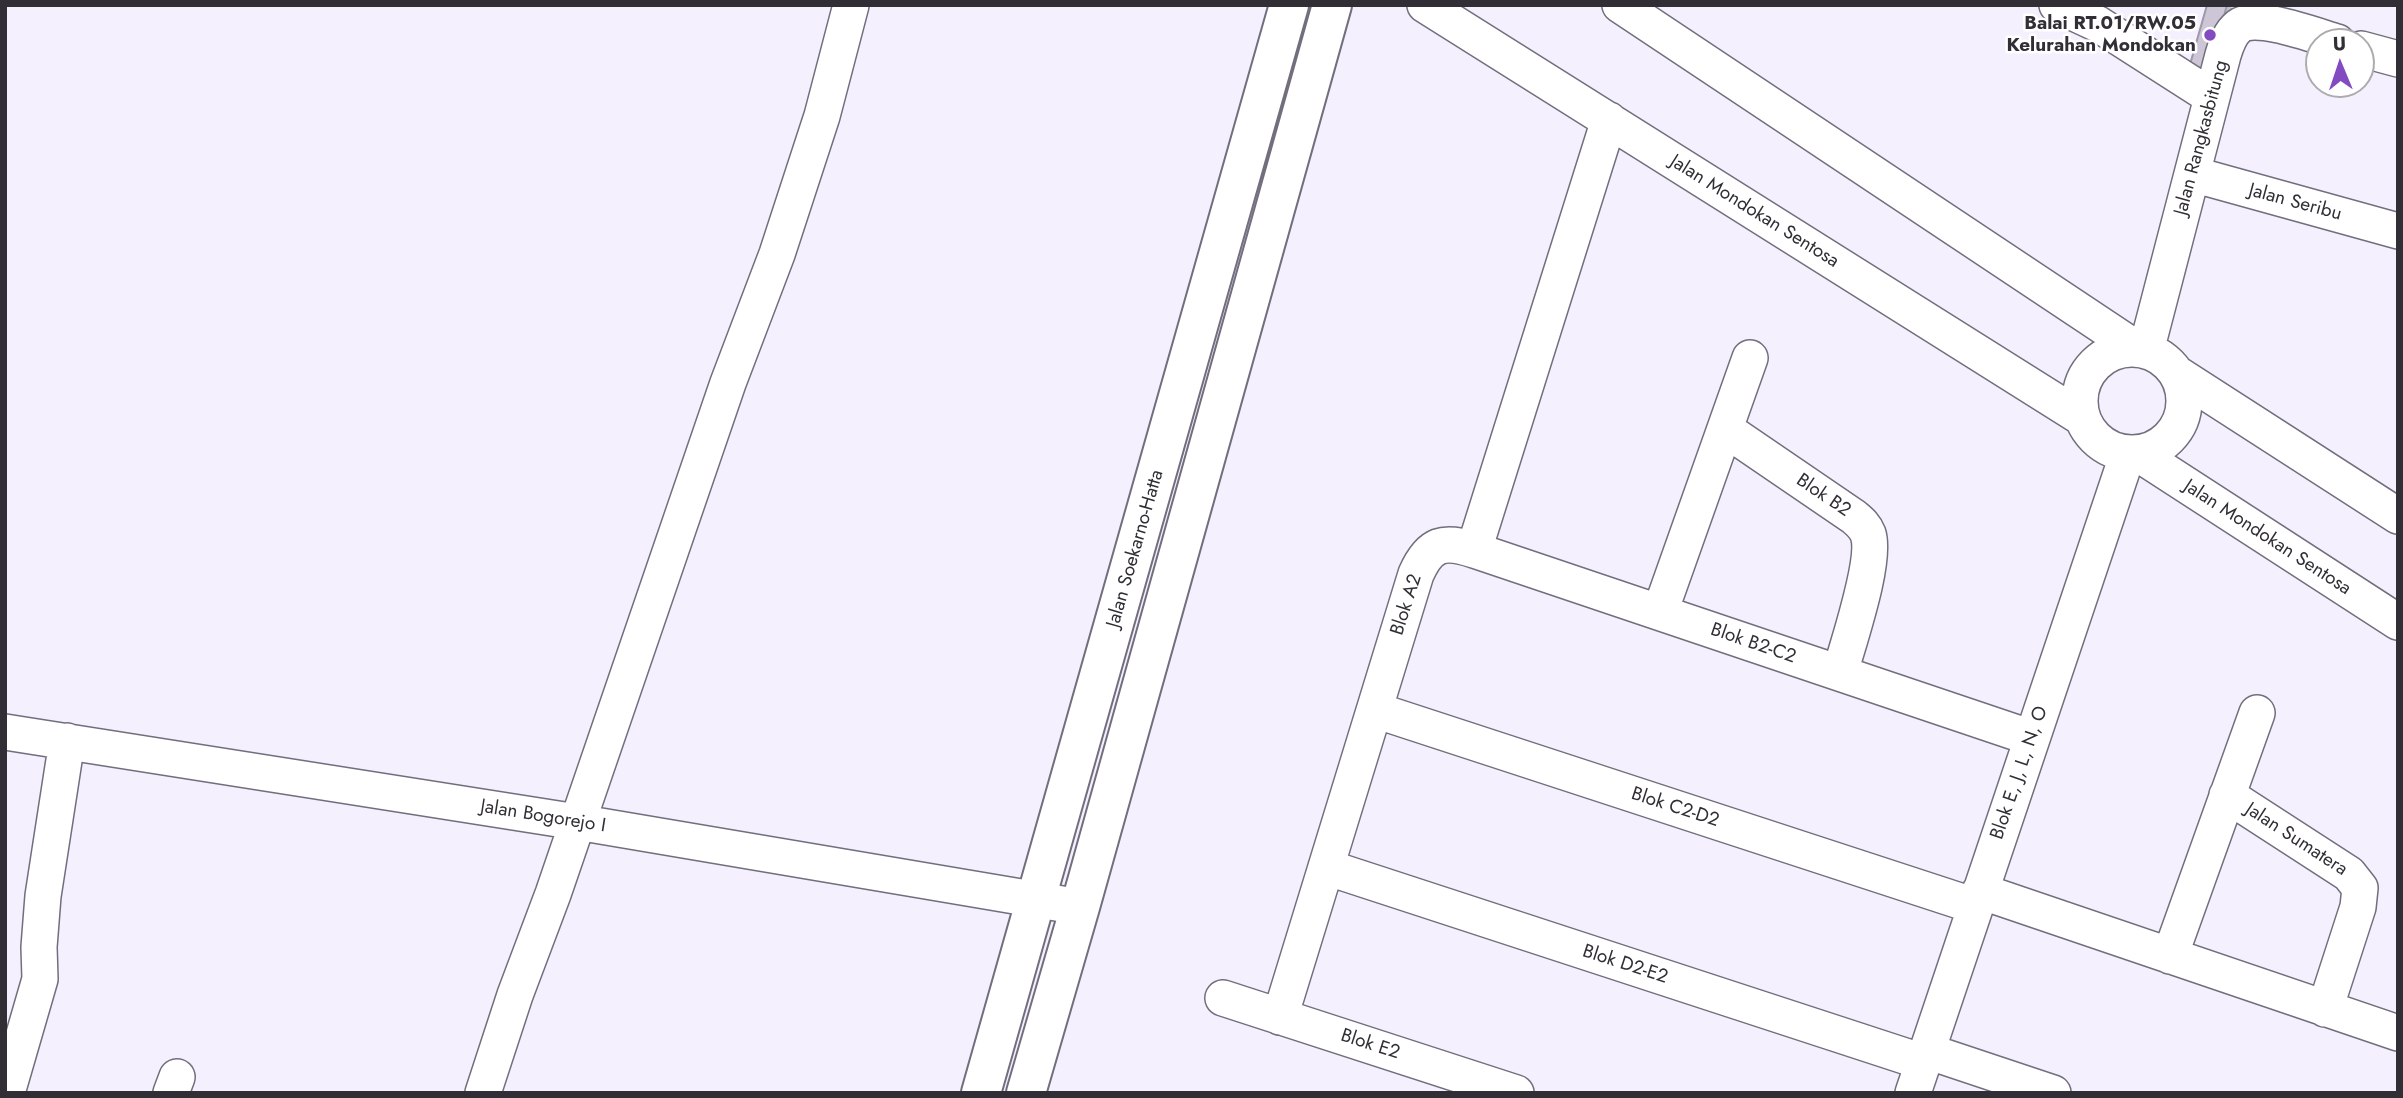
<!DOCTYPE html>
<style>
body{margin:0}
#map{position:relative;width:2403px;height:1098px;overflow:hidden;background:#f5f0fe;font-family:Jost,sans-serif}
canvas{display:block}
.frame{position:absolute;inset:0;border:7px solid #312e35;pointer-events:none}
.north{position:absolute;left:2305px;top:28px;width:70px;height:70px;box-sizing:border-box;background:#fff;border:2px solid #adabae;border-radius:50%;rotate:358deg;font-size:19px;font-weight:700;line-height:28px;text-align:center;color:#312e35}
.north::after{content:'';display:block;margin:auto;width:24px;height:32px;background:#824bc2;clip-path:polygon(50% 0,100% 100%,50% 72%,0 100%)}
</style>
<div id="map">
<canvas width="2403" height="1098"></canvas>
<div class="frame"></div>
<div class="north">U</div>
</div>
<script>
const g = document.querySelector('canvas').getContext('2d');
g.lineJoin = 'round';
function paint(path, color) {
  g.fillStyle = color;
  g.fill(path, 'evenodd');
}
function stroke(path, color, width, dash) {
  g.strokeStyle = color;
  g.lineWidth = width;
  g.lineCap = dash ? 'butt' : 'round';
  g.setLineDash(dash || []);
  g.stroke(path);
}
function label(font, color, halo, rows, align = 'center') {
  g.font = font + ' Jost,sans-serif';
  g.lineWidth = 5;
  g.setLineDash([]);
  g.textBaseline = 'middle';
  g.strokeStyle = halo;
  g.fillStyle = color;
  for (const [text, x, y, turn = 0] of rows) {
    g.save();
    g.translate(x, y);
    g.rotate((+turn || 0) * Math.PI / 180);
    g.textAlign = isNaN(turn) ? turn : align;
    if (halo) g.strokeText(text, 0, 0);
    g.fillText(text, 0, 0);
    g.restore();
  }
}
paint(new Path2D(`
 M 2209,5 L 2230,5 L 2240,22 L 2220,94 Z`), '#0003');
const building = new Path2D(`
 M 2207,5 L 2227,5 L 2208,74 L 2189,68 Z`);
paint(building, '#ccc6d7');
stroke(building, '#9e98a8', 2);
const minor = new Path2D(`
 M 1425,5 L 2082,418
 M 1620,5 L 2137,349
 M 2057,5 L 2098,24 L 2212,97
 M 2361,49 L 2398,59
 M 2192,174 L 2398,231
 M2080 401a52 52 0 1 1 104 0a52 52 0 1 1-104 0Z
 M 2146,351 L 2223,55 C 2226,45 2230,33 2239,26 C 2256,13 2316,36 2337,42
 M 2176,373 L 2398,516
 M 1725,429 L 1854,517 C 1860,522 1865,526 1868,534 C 1877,560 1848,643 1840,673
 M 2137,453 L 2398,622
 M 1474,550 L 2032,738
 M 1660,612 L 1750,358
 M 1375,710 L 1975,906
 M 5,732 L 577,822 L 1080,907
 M 2227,795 L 2349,874 L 2360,888 L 2358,907 L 2325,1009
 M 1326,867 L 1923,1062
 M 1980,891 L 2398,1033
 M 2170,956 L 2257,713
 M 1223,998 L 1516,1093
 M 1280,1017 L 1416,574 C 1430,543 1443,540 1474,550 L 1609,120
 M 1927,1051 L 2053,1093
 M 7,1093 L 40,979 L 39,947 L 43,896 L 67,741
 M 171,1093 L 177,1077
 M 483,1093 L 515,995 L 553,894 L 728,383 L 777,254 L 822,116 L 851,5
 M 1913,1093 L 2128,453`);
const trunk = new Path2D(`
 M 981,1093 L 1289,5
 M 1026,1093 L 1080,907 L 1332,5`);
stroke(minor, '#736e7d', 38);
stroke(trunk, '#736e7d', 42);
stroke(minor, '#fff', 35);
stroke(trunk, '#fff', 38);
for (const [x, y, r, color] of [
 [2210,35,7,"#824bc2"]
]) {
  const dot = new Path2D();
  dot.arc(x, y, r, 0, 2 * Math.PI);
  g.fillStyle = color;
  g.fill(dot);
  stroke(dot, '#fff', 2.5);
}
label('bold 19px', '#312e35', '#fff', [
 ["Balai RT.01/RW.05",2196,24],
 ["Kelurahan Mondokan",2196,46]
], 'right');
label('19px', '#312e35', '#fff', [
 ["Jalan Rangkasbitung",2202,138,-75],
 ["Jalan Seribu",2295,203,15],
 ["Jalan Mondokan Sentosa",1754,212,32],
 ["Blok B2",1823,496,34],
 ["Jalan Mondokan Sentosa",2267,538,33],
 ["Jalan Soekarno-Hatta",1136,549,-74],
 ["Blok A2",1407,605,-72],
 ["Blok B2-C2",1753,644,19],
 ["Blok E, J, L, N, O",2020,773,-71],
 ["Blok C2-D2",1675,808,18],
 ["Jalan Bogorejo I",543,817,9],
 ["Jalan Sumatera",2296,840,33],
 ["Blok D2-E2",1625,965,18],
 ["Blok E2",1370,1045,18]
]);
</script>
